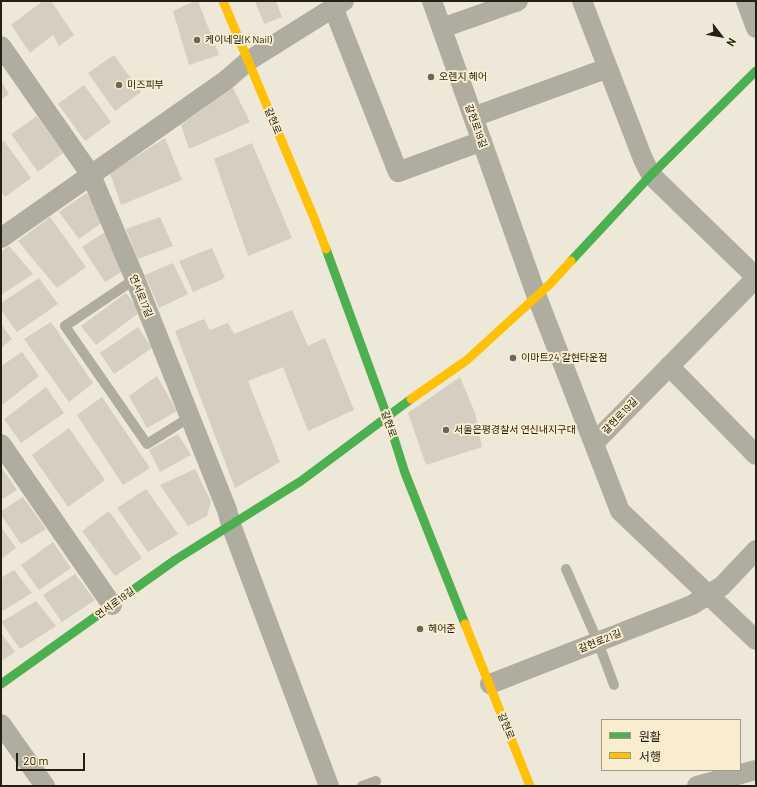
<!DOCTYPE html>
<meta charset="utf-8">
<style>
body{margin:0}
#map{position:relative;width:757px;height:787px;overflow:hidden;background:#eee8d8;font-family:Barlow,"Noto Sans KR",sans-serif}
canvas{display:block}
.frame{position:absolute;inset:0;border:2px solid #242015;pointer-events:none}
.legend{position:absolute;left:601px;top:719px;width:140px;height:52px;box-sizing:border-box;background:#f8edce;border:1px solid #a39b84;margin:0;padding:5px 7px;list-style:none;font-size:12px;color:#242015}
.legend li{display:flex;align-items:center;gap:8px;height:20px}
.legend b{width:20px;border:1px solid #a39b84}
.north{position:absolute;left:701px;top:16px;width:40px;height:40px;-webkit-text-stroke:3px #f8edce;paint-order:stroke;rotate:121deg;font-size:11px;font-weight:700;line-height:16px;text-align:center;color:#242015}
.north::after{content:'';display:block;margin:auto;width:14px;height:18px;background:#242015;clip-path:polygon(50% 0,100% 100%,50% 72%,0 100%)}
.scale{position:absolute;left:16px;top:753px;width:69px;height:18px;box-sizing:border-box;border:2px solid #242015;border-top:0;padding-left:5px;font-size:12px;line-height:14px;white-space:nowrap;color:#242015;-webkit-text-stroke:3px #f8edce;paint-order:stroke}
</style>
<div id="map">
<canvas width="757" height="787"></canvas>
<div class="frame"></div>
<ul class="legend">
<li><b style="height:5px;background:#4caf50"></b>원활</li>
<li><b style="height:5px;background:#ffc107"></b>서행</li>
</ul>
<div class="north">N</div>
<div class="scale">20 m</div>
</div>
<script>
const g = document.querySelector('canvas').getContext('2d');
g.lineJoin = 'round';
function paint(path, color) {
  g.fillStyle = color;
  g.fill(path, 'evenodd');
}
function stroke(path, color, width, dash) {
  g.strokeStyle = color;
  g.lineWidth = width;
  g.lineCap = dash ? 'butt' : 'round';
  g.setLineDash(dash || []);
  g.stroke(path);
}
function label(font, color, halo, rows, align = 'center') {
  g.font = font + ' Barlow,"Noto Sans KR",sans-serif';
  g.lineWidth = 4;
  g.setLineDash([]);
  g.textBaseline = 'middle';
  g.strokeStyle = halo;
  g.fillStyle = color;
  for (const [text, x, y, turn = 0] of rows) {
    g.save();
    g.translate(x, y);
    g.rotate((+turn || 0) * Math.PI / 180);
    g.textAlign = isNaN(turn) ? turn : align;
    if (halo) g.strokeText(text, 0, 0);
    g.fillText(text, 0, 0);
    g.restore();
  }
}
paint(new Path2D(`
 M 43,1 L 51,1 L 74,35 L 59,46 L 53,35 L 30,53 L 11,25 Z
 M 195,1 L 198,1 L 219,55 L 189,65 L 173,11 Z
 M 255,1 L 276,1 L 282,17 L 264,24 Z
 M 114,55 L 141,92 L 115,111 L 88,73 Z
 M 1,81 L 9,94 L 1,100 Z
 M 84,85 L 111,122 L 85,141 L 58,104 Z
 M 233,88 L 250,122 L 189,149 L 181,125 Z
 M 37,116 L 63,153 L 38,172 L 11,134 Z
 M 165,138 L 182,180 L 121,205 L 110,173 Z
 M 4,141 L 31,178 L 5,197 L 1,191 L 1,143 Z
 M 252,143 L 292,238 L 248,256 L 214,159 Z
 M 87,193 L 104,221 L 79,239 L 59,212 Z
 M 50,217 L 86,267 L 57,288 L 18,241 Z
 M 160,217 L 173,246 L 138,259 L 126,229 Z
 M 105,232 L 123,271 L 105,282 L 82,247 Z
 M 9,246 L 33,274 L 1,295 L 1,252 Z
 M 212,248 L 225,278 L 193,292 L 179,261 Z
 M 173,263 L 188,294 L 159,308 L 145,275 Z
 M 39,278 L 58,304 L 17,332 L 1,310 L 1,303 Z
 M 126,293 L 140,312 L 96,345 L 81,326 Z
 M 292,310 L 308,346 L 325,338 L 354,410 L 308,431 L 283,367 L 248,381 L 280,462 L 235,488 L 175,331 L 204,319 L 210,330 L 228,323 L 234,334 Z
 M 51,322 L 93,383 L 69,402 L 24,339 Z
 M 1,324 L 12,339 L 1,348 Z
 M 138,327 L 152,348 L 114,374 L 100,353 Z
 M 22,352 L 39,376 L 1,406 L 1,366 Z
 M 157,376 L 177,411 L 147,428 L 129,396 Z
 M 460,377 L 475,413 L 482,447 L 426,465 L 408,413 Z
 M 46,387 L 64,413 L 21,443 L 4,419 Z
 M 102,397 L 150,468 L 123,485 L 77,415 Z
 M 69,428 L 105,480 L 68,507 L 32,455 Z
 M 178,434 L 191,455 L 160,472 L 149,450 Z
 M 1,467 L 17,490 L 1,500 Z
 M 195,469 L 211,501 L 207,516 L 188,526 L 160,485 Z
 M 146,489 L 178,534 L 148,552 L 117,508 Z
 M 23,497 L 46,529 L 21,544 L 1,515 L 1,511 Z
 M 109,511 L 142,558 L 115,576 L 82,531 Z
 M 1,527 L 16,548 L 1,559 Z
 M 53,542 L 71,568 L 39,590 L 21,565 Z
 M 14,570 L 32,593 L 1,612 L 1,578 Z
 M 75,574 L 95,600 L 62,622 L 43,595 Z
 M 36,601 L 56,626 L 20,649 L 1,622 Z
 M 1,633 L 15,652 L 1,661 Z`), '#d5cec1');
stroke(new Path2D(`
 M 135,279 L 65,326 L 147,444 L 190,417
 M 566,569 L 598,642 L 614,685
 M 362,786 L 376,781`), '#afada0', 10);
stroke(new Path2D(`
 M 432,1 L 537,297 L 620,511 L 756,640
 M 582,1 L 643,159 L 651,175 L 756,277
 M 746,1 L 756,28
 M 333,7 L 398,172 L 482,141
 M 442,28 L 518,1
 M 1,46 L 91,175 L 135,279 L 227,510 L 231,525 L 329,786
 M 473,117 L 608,68
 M 1,238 L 225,81 L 248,61 L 344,1
 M 669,366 L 756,455
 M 594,443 L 756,278
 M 1,444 L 112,605
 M 490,684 L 692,605 L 722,586 L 756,550
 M 1,724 L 45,786
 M 697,786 L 756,770`), '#afada0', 20);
stroke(new Path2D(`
 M 326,249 L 387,416 L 405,473 L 465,624
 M 571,261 L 651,175 L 756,71
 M 1,684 L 175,560 L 301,481 L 411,399`), '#4caf50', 9);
stroke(new Path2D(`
 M 223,1 L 314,218 L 326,249
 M 411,399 L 467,360 L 550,284 L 571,261
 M 465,624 L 530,786`), '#ffc107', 9);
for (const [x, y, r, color] of [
 [197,40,4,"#6b6659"],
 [431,77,4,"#6b6659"],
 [119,85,4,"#6b6659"],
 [513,358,4,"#6b6659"],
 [446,430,4,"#6b6659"],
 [420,629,4,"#6b6659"]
]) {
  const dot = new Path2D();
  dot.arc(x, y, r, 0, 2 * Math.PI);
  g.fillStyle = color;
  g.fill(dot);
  stroke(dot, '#f8edce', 1.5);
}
label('10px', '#242015', '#f8edce', [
 ["케이네일(K Nail)",205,40],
 ["오렌지 헤어",439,77],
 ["미즈피부",127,85],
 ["이마트24 갈현타운점",521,358],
 ["서울은평경찰서 연신내지구대",454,430],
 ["헤어준",428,629]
], 'left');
label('10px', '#242015', '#f8edce', [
 ["갈현로",273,121,67],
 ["갈현로19길",476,126,70],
 ["연서로17길",141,296,68],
 ["갈현로19길",620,416,-46],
 ["갈현로",389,424,71],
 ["연서로19길",115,603,-36],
 ["갈현로21길",600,641,-22],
 ["갈현로",506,726,68]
]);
</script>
